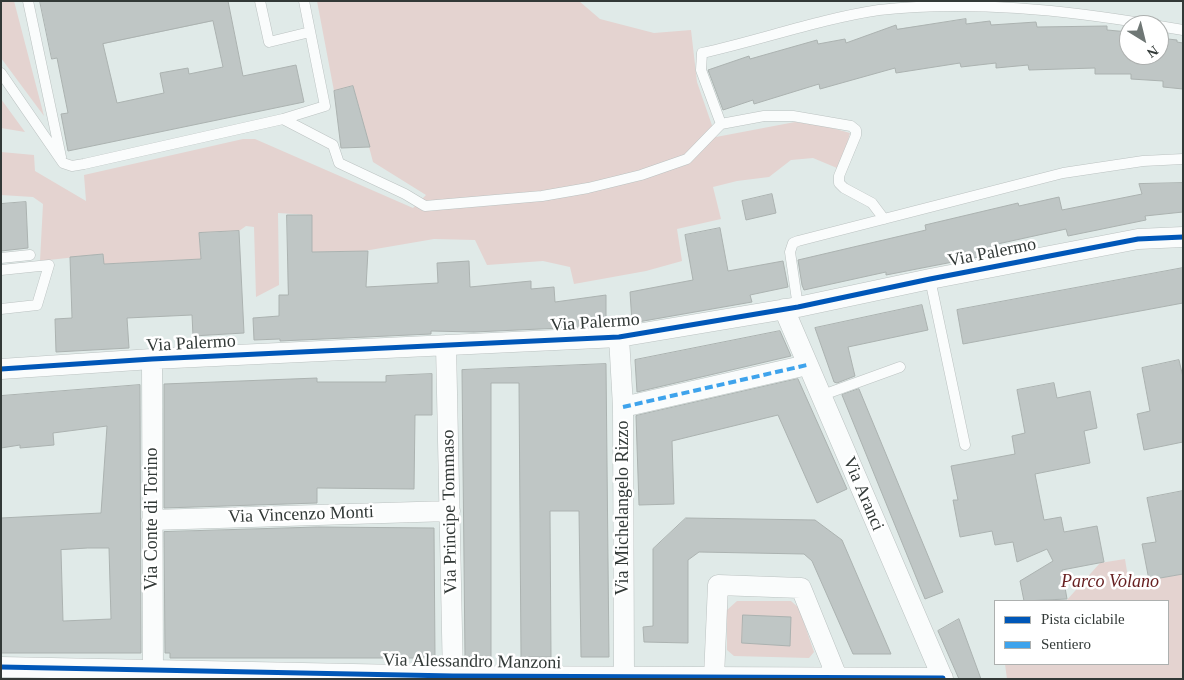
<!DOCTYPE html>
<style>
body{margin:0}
#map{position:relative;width:1184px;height:680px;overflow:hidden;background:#e0eae8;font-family:"Times New Roman",serif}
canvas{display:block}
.frame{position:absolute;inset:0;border:2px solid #323937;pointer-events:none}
.legend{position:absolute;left:994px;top:600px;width:175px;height:65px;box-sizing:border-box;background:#fff;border:1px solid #adb0af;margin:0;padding:6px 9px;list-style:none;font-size:15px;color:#323937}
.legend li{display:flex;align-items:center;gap:10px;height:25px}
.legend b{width:25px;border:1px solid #adb0af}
.north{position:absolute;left:1119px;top:15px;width:50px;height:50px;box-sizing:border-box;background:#fff;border:1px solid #adb0af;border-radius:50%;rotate:144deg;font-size:14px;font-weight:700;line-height:20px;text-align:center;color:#323937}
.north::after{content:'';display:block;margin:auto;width:18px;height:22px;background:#6f7775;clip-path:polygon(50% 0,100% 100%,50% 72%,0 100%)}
</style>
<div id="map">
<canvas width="1184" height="680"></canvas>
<div class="frame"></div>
<ul class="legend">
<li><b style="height:6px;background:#0057b8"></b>Pista ciclabile</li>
<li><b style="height:6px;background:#3ea3ec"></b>Sentiero</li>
</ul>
<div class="north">N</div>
</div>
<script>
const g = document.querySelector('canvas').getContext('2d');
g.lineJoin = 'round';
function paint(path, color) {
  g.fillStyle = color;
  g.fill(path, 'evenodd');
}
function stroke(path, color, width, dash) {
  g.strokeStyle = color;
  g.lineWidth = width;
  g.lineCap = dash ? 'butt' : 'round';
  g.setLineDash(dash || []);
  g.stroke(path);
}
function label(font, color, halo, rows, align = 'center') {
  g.font = font + ' "Times New Roman",serif';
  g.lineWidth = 5;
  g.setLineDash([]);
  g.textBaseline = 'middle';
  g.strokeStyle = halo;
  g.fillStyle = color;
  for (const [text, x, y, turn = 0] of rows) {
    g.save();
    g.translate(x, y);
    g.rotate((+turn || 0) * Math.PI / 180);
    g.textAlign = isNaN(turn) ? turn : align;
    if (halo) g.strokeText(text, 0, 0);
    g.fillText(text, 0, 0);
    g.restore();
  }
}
paint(new Path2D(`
 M 1,1 L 14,1 L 44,116 L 1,58 Z
 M 317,1 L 579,1 L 600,19 L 654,33 L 691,30 L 697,82 L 716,137 L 795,122 L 825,126 L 850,133 L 844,156 L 837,168 L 813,158 L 791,160 L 769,177 L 737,181 L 713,187 L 721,219 L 677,229 L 682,261 L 646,271 L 574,284 L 570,267 L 543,261 L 487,265 L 475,240 L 434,239 L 364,251 L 312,252 L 311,215 L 278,213 L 279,285 L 256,297 L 254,227 L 246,226 L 239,231 L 199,233 L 201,259 L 104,264 L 103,254 L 40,261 L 43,204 L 33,197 L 1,195 L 1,152 L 34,155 L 35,171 L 86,201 L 84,175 L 243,139 L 255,139 L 413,208 L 426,195 L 373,162 L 353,86 L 334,91 Z
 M 1,99 L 25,132 L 1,128 Z
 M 1125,559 L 1129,584 L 1182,574 L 1183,679 L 1007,679 L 1005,664 L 1168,664 L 1168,601 L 1066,601 L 1100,563 Z
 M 737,601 L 791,601 L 799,608 L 814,652 L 809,658 L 734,656 L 727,650 L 727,610 Z`), '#e4d3d0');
const building = new Path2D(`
 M 40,1 L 228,1 L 243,76 L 296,65 L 304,102 L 68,151 L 61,114 L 68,113 L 57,58 L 52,59 ZM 213,21 L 223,67 L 189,74 L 188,68 L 160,73 L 164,93 L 117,103 L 103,44 Z
 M 966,19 L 966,24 L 990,21 L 991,25 L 1036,22 L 1037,27 L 1107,26 L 1107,30 L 1129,32 L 1129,55 L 1159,55 L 1159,38 L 1177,40 L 1177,42 L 1183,43 L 1183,89 L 1163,87 L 1163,81 L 1131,79 L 1131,74 L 1095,74 L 1095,68 L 1029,70 L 1028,65 L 996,68 L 996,63 L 961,67 L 960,63 L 896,73 L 895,68 L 820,89 L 819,84 L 754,104 L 753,100 L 723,110 L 708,70 L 749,56 L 750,59 L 817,40 L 818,44 L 845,39 L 846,43 L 896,25 L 897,29 Z
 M 353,86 L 370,147 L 341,148 L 334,91 Z
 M 1183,183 L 1183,212 L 1145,216 L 1146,220 L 1068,236 L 1066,229 L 993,245 L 994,254 L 886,275 L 886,272 L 804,290 L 802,285 L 798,260 L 926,230 L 925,225 L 1018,203 L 1019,206 L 1059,197 L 1062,210 L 1142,194 L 1139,184 Z
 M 772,194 L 776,213 L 746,220 L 742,201 Z
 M 26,202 L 28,248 L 1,251 L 1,204 Z
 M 287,215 L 312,215 L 312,252 L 368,251 L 366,287 L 438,283 L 437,263 L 469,261 L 470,287 L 531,281 L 531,289 L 554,287 L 555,302 L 606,295 L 606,326 L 474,332 L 431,331 L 431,334 L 280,341 L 280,339 L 254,340 L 253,318 L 279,316 L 279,295 L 288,295 Z
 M 720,228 L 728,271 L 783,261 L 788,287 L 750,295 L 752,302 L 632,323 L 630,292 L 693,280 L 685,235 Z
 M 239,231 L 244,333 L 193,336 L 192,315 L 127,318 L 129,348 L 56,352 L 55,319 L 72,318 L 70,257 L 103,254 L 104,264 L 201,259 L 199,233 Z
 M 1183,268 L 1183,303 L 963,344 L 957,310 Z
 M 922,305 L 928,330 L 848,347 L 855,376 L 837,383 L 834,382 L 815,328 Z
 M 780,331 L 791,356 L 637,392 L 635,360 Z
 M 1179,360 L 1183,377 L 1183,442 L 1144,450 L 1137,414 L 1150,411 L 1142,368 Z
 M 606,364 L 609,657 L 581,657 L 579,511 L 550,511 L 551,657 L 521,657 L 519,383 L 491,383 L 491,657 L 465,657 L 462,370 Z
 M 432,374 L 432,415 L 415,415 L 414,489 L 317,488 L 317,503 L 164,508 L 164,384 L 317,378 L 317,382 L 386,382 L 386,376 Z
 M 798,379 L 847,489 L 817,503 L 778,415 L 672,441 L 674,504 L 639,505 L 636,416 Z
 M 1054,383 L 1057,398 L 1090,391 L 1097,428 L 1084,431 L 1090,463 L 1035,474 L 1044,520 L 1061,517 L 1064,532 L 1097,526 L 1104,562 L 1062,570 L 1067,599 L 1024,601 L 1020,581 L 1053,561 L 1047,549 L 1017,562 L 1013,542 L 995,545 L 992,531 L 960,537 L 953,500 L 958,500 L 951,466 L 1015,454 L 1012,436 L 1025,433 L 1017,390 Z
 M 140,385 L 141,653 L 1,653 L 1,518 L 101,513 L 107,426 L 53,433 L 54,445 L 20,448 L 20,445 L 1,448 L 1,396 ZM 88,548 L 109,548 L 111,619 L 63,621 L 61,550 Z
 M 859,389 L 943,592 L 925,599 L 842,395 Z
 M 1183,491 L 1183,574 L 1149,580 L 1142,544 L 1156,542 L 1147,498 Z
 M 686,518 L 815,520 L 842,540 L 891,654 L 853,654 L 812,561 L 804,554 L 699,552 L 688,560 L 688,643 L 644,642 L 643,627 L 653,626 L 653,549 Z
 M 318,527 L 434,528 L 435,658 L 170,658 L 170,653 L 165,653 L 164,532 Z
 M 743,615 L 791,617 L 790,646 L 742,643 Z
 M 959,619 L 981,679 L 959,679 L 938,631 Z`);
paint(building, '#bfc6c5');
stroke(building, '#abb2b0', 1);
const lane = new Path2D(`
 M 28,1 L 61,157
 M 260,1 L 269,42 L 310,32
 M 1159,26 L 1183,30
 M 1,73 L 63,163 L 72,166 L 84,164 L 283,119 L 333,145 L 339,163 L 405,194 L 425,206 L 542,196 L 588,188 L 641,175 L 687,159 L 721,124
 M 283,119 L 325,106 L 304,1
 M 884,219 L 872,203 L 844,188 L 839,183 L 839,176 L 856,135 L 856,130 L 851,126 L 793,116 L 764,116 L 721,124 L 701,70 L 702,53 C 761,40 819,19 879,10 C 970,0 1065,10 1154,25
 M 1,258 L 30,255
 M 1,270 L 49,265 L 37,305 L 1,309
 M 930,279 L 965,445
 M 798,307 L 790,252 L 793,243 L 798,241 L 1063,173 L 1143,161 L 1183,159
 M 820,396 L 900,367`);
const street = new Path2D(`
 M 784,309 L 943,679
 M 619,337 L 623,407 L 624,679
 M 446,345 L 453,679
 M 152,359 L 153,679
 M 1,369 L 152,359 L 619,337 L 798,307 L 930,279 L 1138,239 L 1183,237
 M 623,407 L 807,365
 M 152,520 L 450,511
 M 1,667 L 453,676 L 943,678
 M 714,677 L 718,585 L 801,588 L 837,677`);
stroke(lane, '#bbc2c1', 11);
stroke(street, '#bbc2c1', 21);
stroke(lane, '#fafcfc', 10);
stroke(street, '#fafcfc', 20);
stroke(new Path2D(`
 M 623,407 L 807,365`), '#3ea3ec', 4, [8, 4]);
stroke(new Path2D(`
 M 1,369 L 152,359 L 619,337 L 798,307 L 930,279 L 1138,239 L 1183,237
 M 1,667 L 453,676 L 943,678`), '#0057b8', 5);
label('18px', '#323937', '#fff', [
 ["Via Palermo",992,253,-11],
 ["Via Palermo",595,323,-4],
 ["Via Palermo",191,344,-3],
 ["Via Aranci",863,494,67],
 ["Via Michelangelo Rizzo",623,508,-90],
 ["Via Principe Tommaso",450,512,-91],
 ["Via Vincenzo Monti",301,515,-2],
 ["Via Conte di Torino",152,519,-90],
 ["Via Alessandro Manzoni",472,662,1]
]);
label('italic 18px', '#661f20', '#fff', [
 ["Parco Volano",1110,582]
]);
</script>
